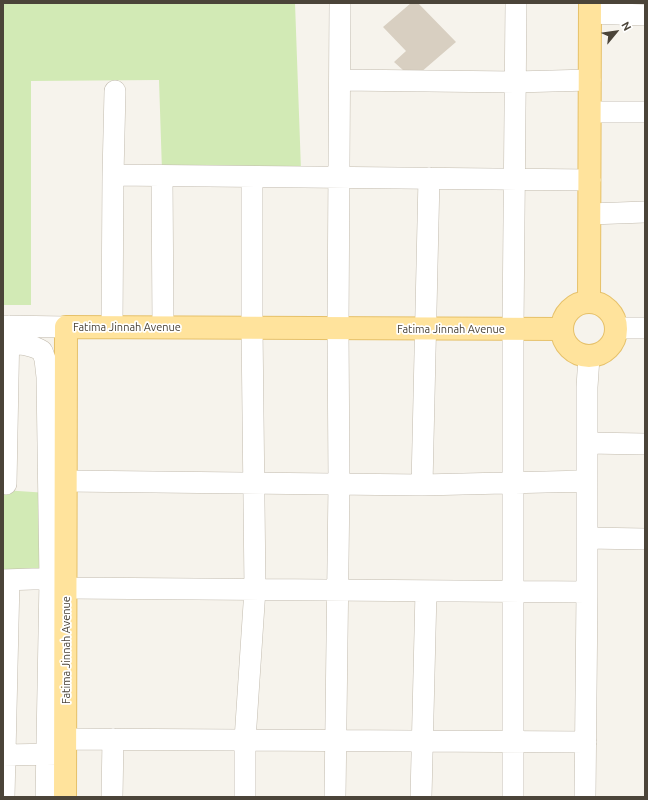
<!DOCTYPE html>
<style>
body{margin:0}
#map{position:relative;width:648px;height:800px;overflow:hidden;background:#f6f3ec;font-family:Ubuntu,sans-serif}
canvas{display:block}
.frame{position:absolute;inset:0;border:4px solid #4b4439;pointer-events:none}
.north{position:absolute;left:596px;top:12px;width:40px;height:40px;-webkit-text-stroke:3px #fff;paint-order:stroke;rotate:61deg;font-size:11px;font-weight:700;line-height:16px;text-align:center;color:#4b4439}
.north::after{content:'';display:block;margin:auto;width:14px;height:18px;background:#4b4439;clip-path:polygon(50% 0,100% 100%,50% 72%,0 100%)}
</style>
<div id="map">
<canvas width="648" height="800"></canvas>
<div class="frame"></div>
<div class="north">N</div>
</div>
<script>
const g = document.querySelector('canvas').getContext('2d');
g.lineJoin = 'round';
function paint(path, color) {
  g.fillStyle = color;
  g.fill(path, 'evenodd');
}
function stroke(path, color, width, dash) {
  g.strokeStyle = color;
  g.lineWidth = width;
  g.lineCap = dash ? 'butt' : 'round';
  g.setLineDash(dash || []);
  g.stroke(path);
}
function label(font, color, halo, rows, align = 'center') {
  g.font = font + ' Ubuntu,sans-serif';
  g.lineWidth = 3.5;
  g.setLineDash([]);
  g.textBaseline = 'middle';
  g.strokeStyle = halo;
  g.fillStyle = color;
  for (const [text, x, y, turn = 0] of rows) {
    g.save();
    g.translate(x, y);
    g.rotate((+turn || 0) * Math.PI / 180);
    g.textAlign = isNaN(turn) ? turn : align;
    if (halo) g.strokeText(text, 0, 0);
    g.fillText(text, 0, 0);
    g.restore();
  }
}
paint(new Path2D(`
 M 3,3 L 295,3 L 301,170 L 162,171 L 159,80 L 31,81 L 31,305 L 3,305 Z
 M 3,490 L 48,493 L 50,588 L 3,591 Z`), '#d2eab5');
paint(new Path2D(`
 M 411,3 L 418,3 L 456,42 L 413,79 L 394,62 L 406,51 L 383,27 Z`), '#d8cfc1');
const minor = new Path2D(`
 M 590,13 L 645,15
 M 340,80 L 515,82 L 590,80
 M 590,112 L 645,112
 M 113,175 L 590,180
 M 162,176 L 163,327
 M 590,214 L 645,212
 M 3,326 L 66,327
 M 112,327 L 113,175 L 115,91
 M 616,328 L 645,328
 M 3,343 C 16,343 31,344 42,351 L 45,359 L 47,377 L 50,579 L 46,797
 M 587,443 L 645,444
 M 65,481 L 422,485 L 587,481
 M 6,484 L 9,326
 M 422,485 L 429,178
 M 587,538 L 645,539
 M 3,580 L 63,578
 M 66,588 L 587,592
 M 66,739 L 586,742
 M 3,755 L 60,754
 M 4,797 L 9,580
 M 112,797 L 113,739
 M 245,797 L 245,740 L 255,589 L 252,327 L 252,177
 M 335,797 L 339,484 L 338,328 L 340,3
 M 421,797 L 426,591
 M 513,797 L 513,329 L 516,3
 M 585,797 L 587,592 L 587,387 L 589,357`);
const major = new Path2D(`
 M562 329a27 27 0 1 1 54 0a27 27 0 1 1-54 0Z
 M 589,302 L 590,3
 M 65,797 L 66,327 L 561,329`);
stroke(minor, '#c2bbae', 22);
stroke(major, '#e6c16a', 24);
stroke(minor, '#fff', 21);
stroke(major, '#ffe39c', 22);
label('11px', '#4b4439', '#fff', [
 ["Fatima Jinnah Avenue",127,327],
 ["Fatima Jinnah Avenue",451,329],
 ["Fatima Jinnah Avenue",66,650,-90]
]);
</script>
